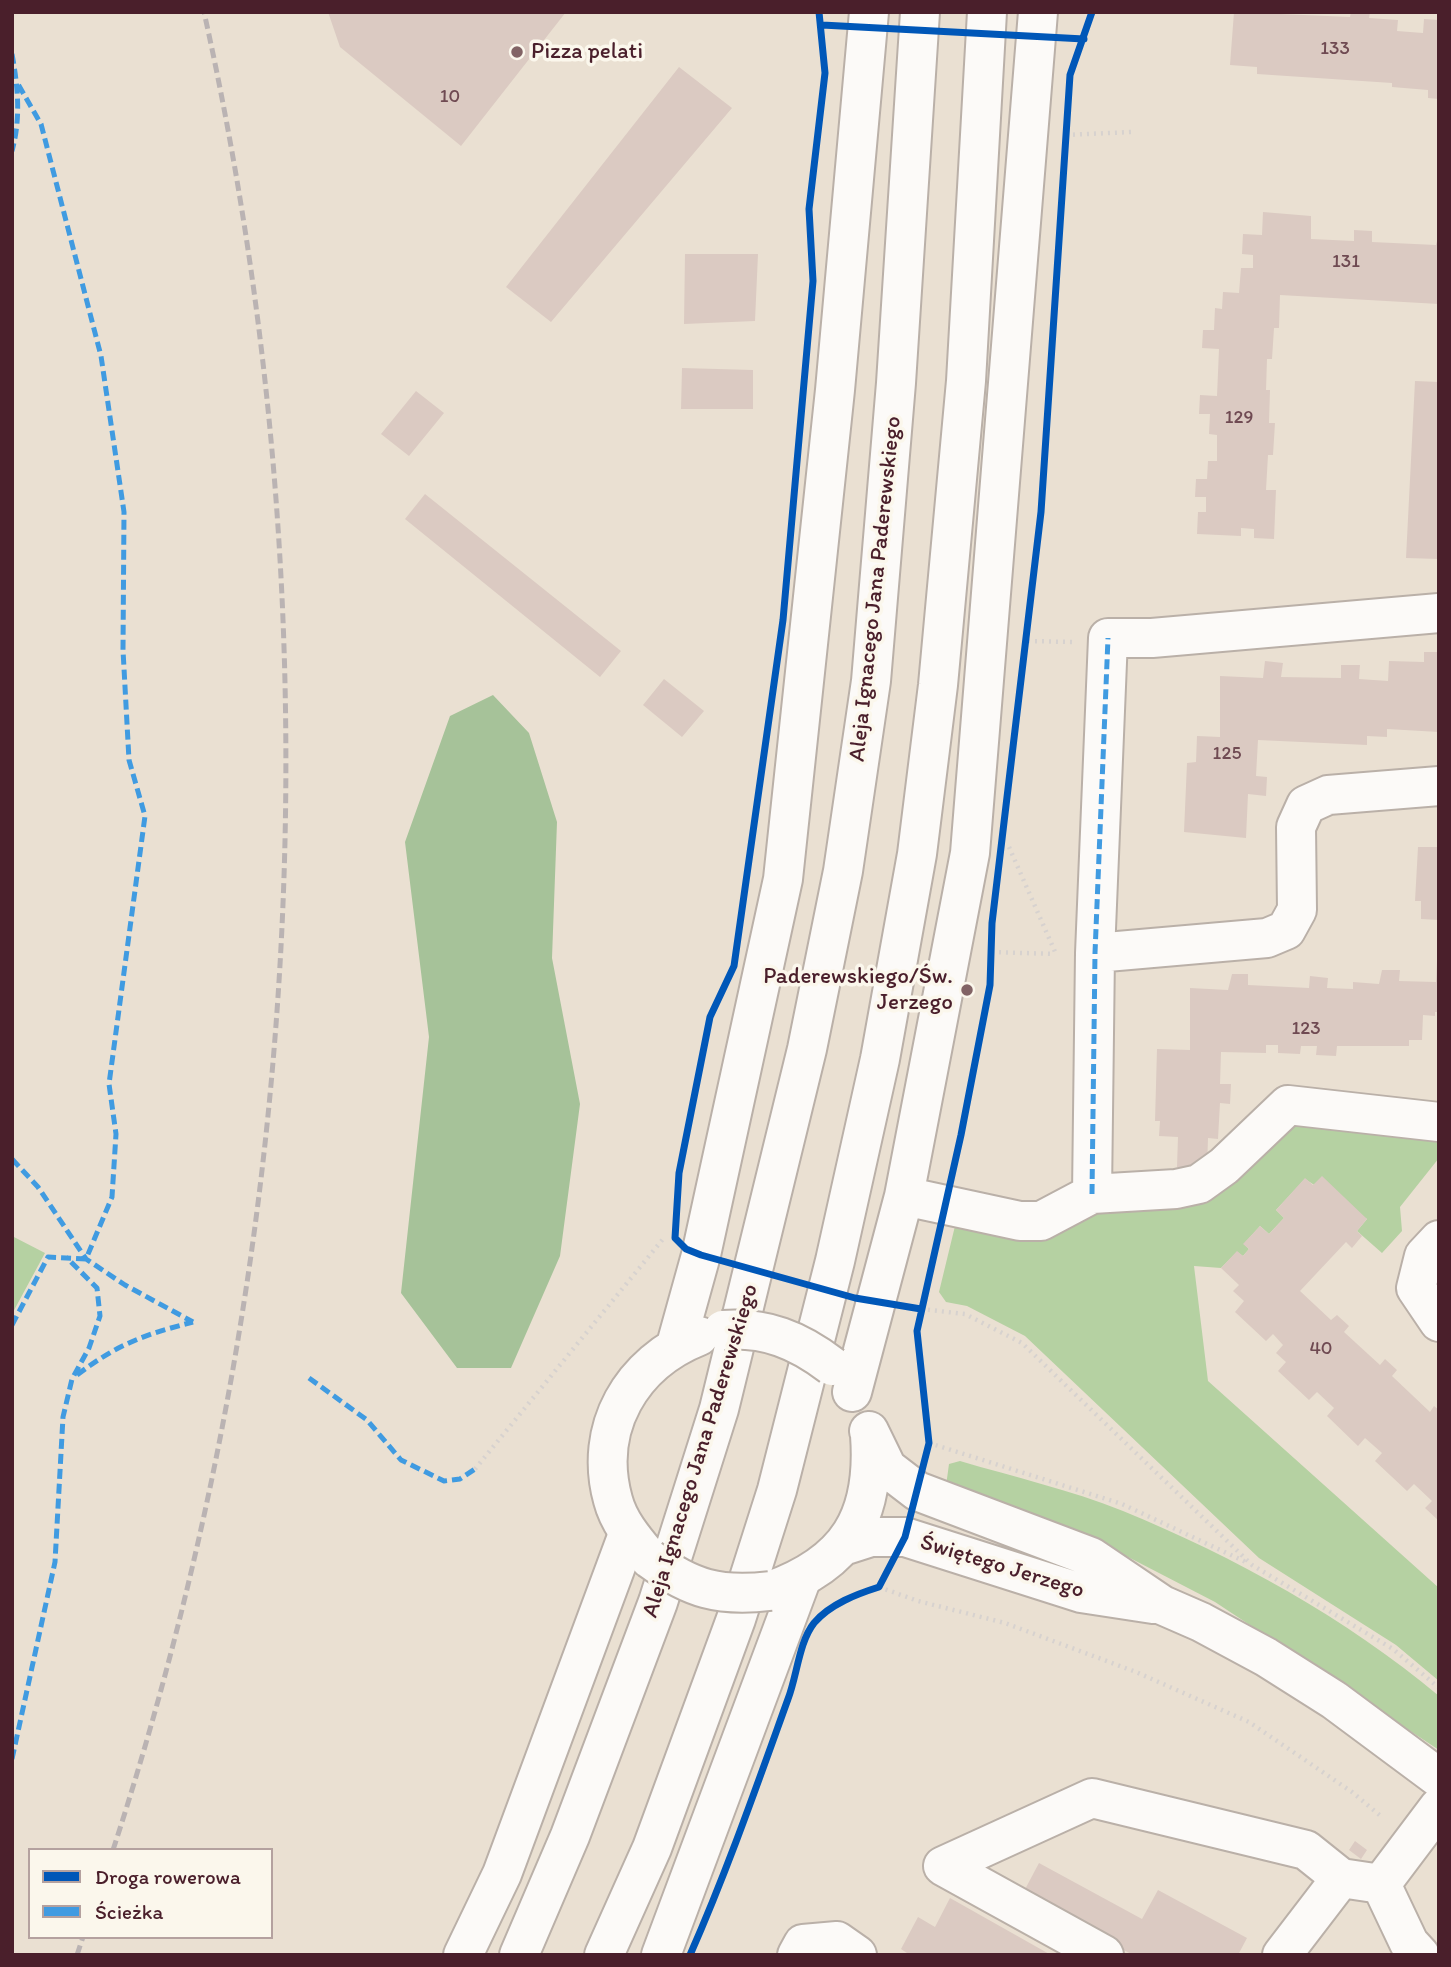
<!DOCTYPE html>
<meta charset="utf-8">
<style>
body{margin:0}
#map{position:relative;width:1451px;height:1967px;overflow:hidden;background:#eae0d2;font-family:Itim,sans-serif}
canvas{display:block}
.frame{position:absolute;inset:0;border:14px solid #4a1f2b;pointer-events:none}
.legend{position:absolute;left:28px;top:1848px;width:245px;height:91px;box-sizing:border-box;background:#fbf7ec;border:2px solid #b4a19f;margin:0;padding:9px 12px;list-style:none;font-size:21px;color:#4a1f2b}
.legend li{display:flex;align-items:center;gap:14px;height:35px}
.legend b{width:35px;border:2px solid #b4a19f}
</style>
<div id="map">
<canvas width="1451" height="1967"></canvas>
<div class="frame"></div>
<ul class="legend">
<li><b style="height:9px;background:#0057b8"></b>Droga rowerowa</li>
<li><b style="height:9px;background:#409be1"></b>Ścieżka</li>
</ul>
</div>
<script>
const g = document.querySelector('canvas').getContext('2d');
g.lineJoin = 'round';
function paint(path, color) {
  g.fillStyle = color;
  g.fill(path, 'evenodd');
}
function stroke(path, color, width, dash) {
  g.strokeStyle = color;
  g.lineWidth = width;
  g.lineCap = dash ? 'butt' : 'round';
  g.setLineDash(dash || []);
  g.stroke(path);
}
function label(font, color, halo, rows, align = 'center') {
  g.font = font + ' Itim,sans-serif';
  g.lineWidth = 7;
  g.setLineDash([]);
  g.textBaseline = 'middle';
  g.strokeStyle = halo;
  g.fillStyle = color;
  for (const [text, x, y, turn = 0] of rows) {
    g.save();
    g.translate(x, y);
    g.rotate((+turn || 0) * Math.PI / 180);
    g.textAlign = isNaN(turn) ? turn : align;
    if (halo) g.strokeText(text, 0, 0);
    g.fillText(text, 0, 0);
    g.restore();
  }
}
paint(new Path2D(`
 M 1293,1119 L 1439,1134 L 1439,1158 L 1400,1207 L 1402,1231 L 1382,1253 L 1357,1231 L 1367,1219 L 1305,1179 L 1276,1210 L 1284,1218 L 1269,1234 L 1260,1226 L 1244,1244 L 1249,1249 L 1243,1256 L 1237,1252 L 1221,1268 L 1194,1266 L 1208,1381 L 1439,1588 L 1439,1681 L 1396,1645 L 1259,1558 L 1025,1336 L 967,1306 L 946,1302 L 939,1292 L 955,1226 L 1021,1241 L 1045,1241 L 1102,1207 Z
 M 12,1236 L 45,1253 L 12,1314 Z
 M 960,1461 C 1014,1477 1071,1490 1123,1511 C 1235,1557 1346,1618 1439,1696 L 1439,1750 L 1215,1602 L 1101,1543 L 946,1486 L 949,1464 Z`), '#b5d1a2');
paint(new Path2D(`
 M 493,695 L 529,733 L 557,822 L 552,958 L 580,1104 L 560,1256 L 511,1368 L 457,1368 L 401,1293 L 429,1037 L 405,842 L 450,716 Z`), '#a6c299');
paint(new Path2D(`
 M 328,12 L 566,12 L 461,146 L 340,47 Z
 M 1234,12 L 1350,17 L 1351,12 L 1370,12 L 1369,18 L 1398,20 L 1397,31 L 1423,33 L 1424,19 L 1439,20 L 1439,99 L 1428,98 L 1428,90 L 1392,87 L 1392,83 L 1257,74 L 1257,67 L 1230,65 Z
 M 679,67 L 732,108 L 551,322 L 506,287 Z
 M 1263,212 L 1311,216 L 1311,239 L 1354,241 L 1354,230 L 1372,231 L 1372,242 L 1436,245 L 1439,233 L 1439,304 L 1280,295 L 1279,328 L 1274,328 L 1272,359 L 1267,359 L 1266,390 L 1270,390 L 1269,423 L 1275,423 L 1273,455 L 1268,455 L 1266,490 L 1276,490 L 1274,539 L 1254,538 L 1254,529 L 1241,528 L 1241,536 L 1197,534 L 1198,512 L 1206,512 L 1206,497 L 1195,497 L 1196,479 L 1207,479 L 1208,461 L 1217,461 L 1217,435 L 1209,434 L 1210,414 L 1199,414 L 1200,395 L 1217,396 L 1219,349 L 1202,348 L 1203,330 L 1214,330 L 1215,308 L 1222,309 L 1223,292 L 1239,293 L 1241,268 L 1253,268 L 1253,255 L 1242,254 L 1243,234 L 1262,235 Z
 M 685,254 L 758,254 L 755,321 L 684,324 Z
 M 682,368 L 753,370 L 753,409 L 681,409 Z
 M 1415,381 L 1439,382 L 1439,559 L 1406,558 Z
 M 416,391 L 444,413 L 409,456 L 381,434 Z
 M 425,494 L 621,651 L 600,677 L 405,519 Z
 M 1424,652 L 1439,652 L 1439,732 L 1387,729 L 1387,737 L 1367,736 L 1367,745 L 1258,740 L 1256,776 L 1267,777 L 1266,796 L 1248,794 L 1246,838 L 1184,832 L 1187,763 L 1196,762 L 1197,736 L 1220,737 L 1220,676 L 1263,678 L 1265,661 L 1283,663 L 1281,677 L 1341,678 L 1341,665 L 1360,665 L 1359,679 L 1388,681 L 1389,661 L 1424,662 Z
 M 664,679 L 704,711 L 682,737 L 643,705 Z
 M 1418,847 L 1439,847 L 1439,920 L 1421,919 L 1421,901 L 1415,901 Z
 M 1437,961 L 1439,1012 L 1435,1012 L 1435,1016 L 1423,1015 L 1422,1040 L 1409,1040 L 1409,1046 L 1337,1046 L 1336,1056 L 1316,1055 L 1317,1046 L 1301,1046 L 1300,1054 L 1278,1053 L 1278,1045 L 1266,1045 L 1266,1053 L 1221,1052 L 1220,1084 L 1231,1084 L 1230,1104 L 1220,1103 L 1218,1139 L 1208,1138 L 1207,1169 L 1177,1167 L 1178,1137 L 1159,1136 L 1160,1121 L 1155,1121 L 1157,1049 L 1190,1050 L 1190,988 L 1228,990 L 1232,974 L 1248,974 L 1248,985 L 1309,988 L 1310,976 L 1328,978 L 1327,988 L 1353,989 L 1353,982 L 1379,984 L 1382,970 L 1400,970 L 1399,981 L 1436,982 Z
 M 1322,1176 L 1367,1219 L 1357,1231 L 1362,1236 L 1352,1248 L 1346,1242 L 1300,1291 L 1331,1320 L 1337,1315 L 1349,1326 L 1344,1332 L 1380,1365 L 1385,1359 L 1397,1370 L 1392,1376 L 1430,1412 L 1434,1406 L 1439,1410 L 1439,1521 L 1425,1508 L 1432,1501 L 1414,1484 L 1407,1491 L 1375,1461 L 1382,1453 L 1365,1438 L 1358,1446 L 1327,1416 L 1334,1408 L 1317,1392 L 1309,1400 L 1278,1371 L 1286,1362 L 1276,1353 L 1283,1345 L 1273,1334 L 1266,1341 L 1235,1312 L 1244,1301 L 1233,1291 L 1239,1285 L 1221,1268 L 1237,1251 L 1243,1256 L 1249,1249 L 1243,1244 L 1260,1226 L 1269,1234 L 1284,1218 L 1276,1210 L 1305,1178 L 1313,1185 Z
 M 1355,1841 L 1367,1850 L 1361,1859 L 1349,1850 Z
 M 1039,1863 L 1142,1919 L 1158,1890 L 1247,1938 L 1238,1955 L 1133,1955 L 1022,1895 Z
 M 950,1898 L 1051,1955 L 910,1955 L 901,1949 L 918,1917 L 935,1927 Z`), '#dbcac2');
const minor = new Path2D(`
 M 1095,953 L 1267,938 L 1286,930 L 1297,910 L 1296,827 L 1306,805 L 1328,795 L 1439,786
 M 1092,1194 L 1095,953 L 1108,638 L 1152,638 L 1439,613
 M 904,1196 L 1020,1221 L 1041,1221 L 1092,1194 L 1176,1189 L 1199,1184 L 1224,1166 L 1288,1105 L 1439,1122
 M 1439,1240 L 1424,1256 L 1416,1288 L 1439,1322
 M 676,1345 L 701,1255 L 783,879 L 835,390 L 869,12
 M 852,1392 L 904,1196 L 970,853 L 1038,12
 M 869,1431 L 887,1468 L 917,1491 L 1091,1557 L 1162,1605 L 1201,1622 L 1266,1657 L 1334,1700 L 1439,1778
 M 843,1546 L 871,1537 L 905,1537 L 1081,1593 L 1153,1604
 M 650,1559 C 635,1541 619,1523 613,1500 C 593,1428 631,1363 699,1336
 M 770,1591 C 848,1563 876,1517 870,1435
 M 797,1955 L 803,1944 L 837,1941 L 857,1955
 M 1104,1955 L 943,1866 L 1092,1798 L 1306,1850 L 1341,1878 L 1381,1884
 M 1282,1955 L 1341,1878
 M 1420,1955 L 1409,1943 L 1381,1884 L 1439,1807`);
const major = new Path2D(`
 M 463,1955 L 502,1874 L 628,1534
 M 519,1955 L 570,1836 L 658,1602 L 719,1409 L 807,1049 L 843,871 L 871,681 L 896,383 L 920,12
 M 604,1955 L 652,1848 L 736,1619 L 777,1490 L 835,1261 L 880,1059 L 917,854 L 938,685 L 966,381 L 987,12
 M 661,1955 L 801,1580`);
stroke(minor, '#bab0a8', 42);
stroke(major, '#bab0a8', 42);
stroke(new Path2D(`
 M 1066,135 L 1131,132
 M 1028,641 L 1072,642
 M 1009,847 L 1056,954
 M 992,952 L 1055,954
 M 921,1309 L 965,1314 L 1022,1343 L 1252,1565 L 1393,1649 L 1439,1688
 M 929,1443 L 1122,1504 L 1248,1563
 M 475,1469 L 663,1239
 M 879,1587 L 918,1601 L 1005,1623 L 1136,1672 L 1249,1722 L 1352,1792 L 1383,1818`), '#d7d2cf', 4.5, [2, 5]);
stroke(minor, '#fcfaf8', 38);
stroke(major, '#fcfaf8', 38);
stroke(new Path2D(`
 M 113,1850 C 306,1258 339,620 204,12
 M 77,1955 L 83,1937`), '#bab3b3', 5, [10, 5]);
const minorBridge = new Path2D(`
 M 723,1330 C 766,1327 798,1340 832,1366
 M 650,1559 C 691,1589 719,1597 770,1591`);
stroke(minorBridge, '#bab0a8', 42, []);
stroke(minorBridge, '#fcfaf8', 38);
stroke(new Path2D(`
 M 12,54 C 18,87 21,118 12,151
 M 12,1159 L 38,1187 L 86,1259 L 125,1285 L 193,1322
 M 1092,1194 L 1095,953 L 1108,638
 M 12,1325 L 48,1257 L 86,1259 L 112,1197 L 116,1134 L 109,1084 L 145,816 L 129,760 L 123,650 L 124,512 L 101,356 L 41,124 L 18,84
 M 77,1375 C 118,1344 143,1335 193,1322
 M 309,1378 L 367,1420 L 401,1460 L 444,1481 L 460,1479 L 475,1469
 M 12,1759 L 55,1562 L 63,1417 L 72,1379 L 89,1348 L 100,1316 L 97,1288 L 66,1257`), '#409be1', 5, [10, 5]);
stroke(new Path2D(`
 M 819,12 L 825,73 L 809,209 L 813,281 L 783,620 L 734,966 L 710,1017 L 679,1173 L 675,1238 L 686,1249 L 701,1255 L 855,1298 L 921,1309
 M 822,25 L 1084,39
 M 690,1955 C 727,1871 757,1785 788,1699 C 797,1676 799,1642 814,1623 C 830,1604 857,1594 879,1587 L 905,1537 L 929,1443 L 917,1331 L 961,1135 L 990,985 L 992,923 L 1041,512 L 1070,75 L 1092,12`), '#0057b8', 7);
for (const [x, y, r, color] of [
 [517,52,7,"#826365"],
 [967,990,7,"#826365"]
]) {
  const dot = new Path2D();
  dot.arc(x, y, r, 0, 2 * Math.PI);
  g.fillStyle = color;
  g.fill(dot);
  stroke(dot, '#fbf7ec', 2.5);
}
label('19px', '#6f4a52', null, [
 ["133",1335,49],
 ["10",450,97],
 ["131",1346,262],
 ["129",1239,418],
 ["125",1227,754],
 ["123",1306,1029],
 ["40",1321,1349]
]);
label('23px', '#4a1f2b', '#fbf7ec', [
 ["Pizza pelati",531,52],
 ["Paderewskiego/Św.",953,977,"right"],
 ["Jerzego",953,1003,"right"]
], 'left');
label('23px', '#4a1f2b', '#fbf7ec', [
 ["Aleja Ignacego Jana Paderewskiego",876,589,-84],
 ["Aleja Ignacego Jana Paderewskiego",701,1451,-73],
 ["Świętego Jerzego",1002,1567,17]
]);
</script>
